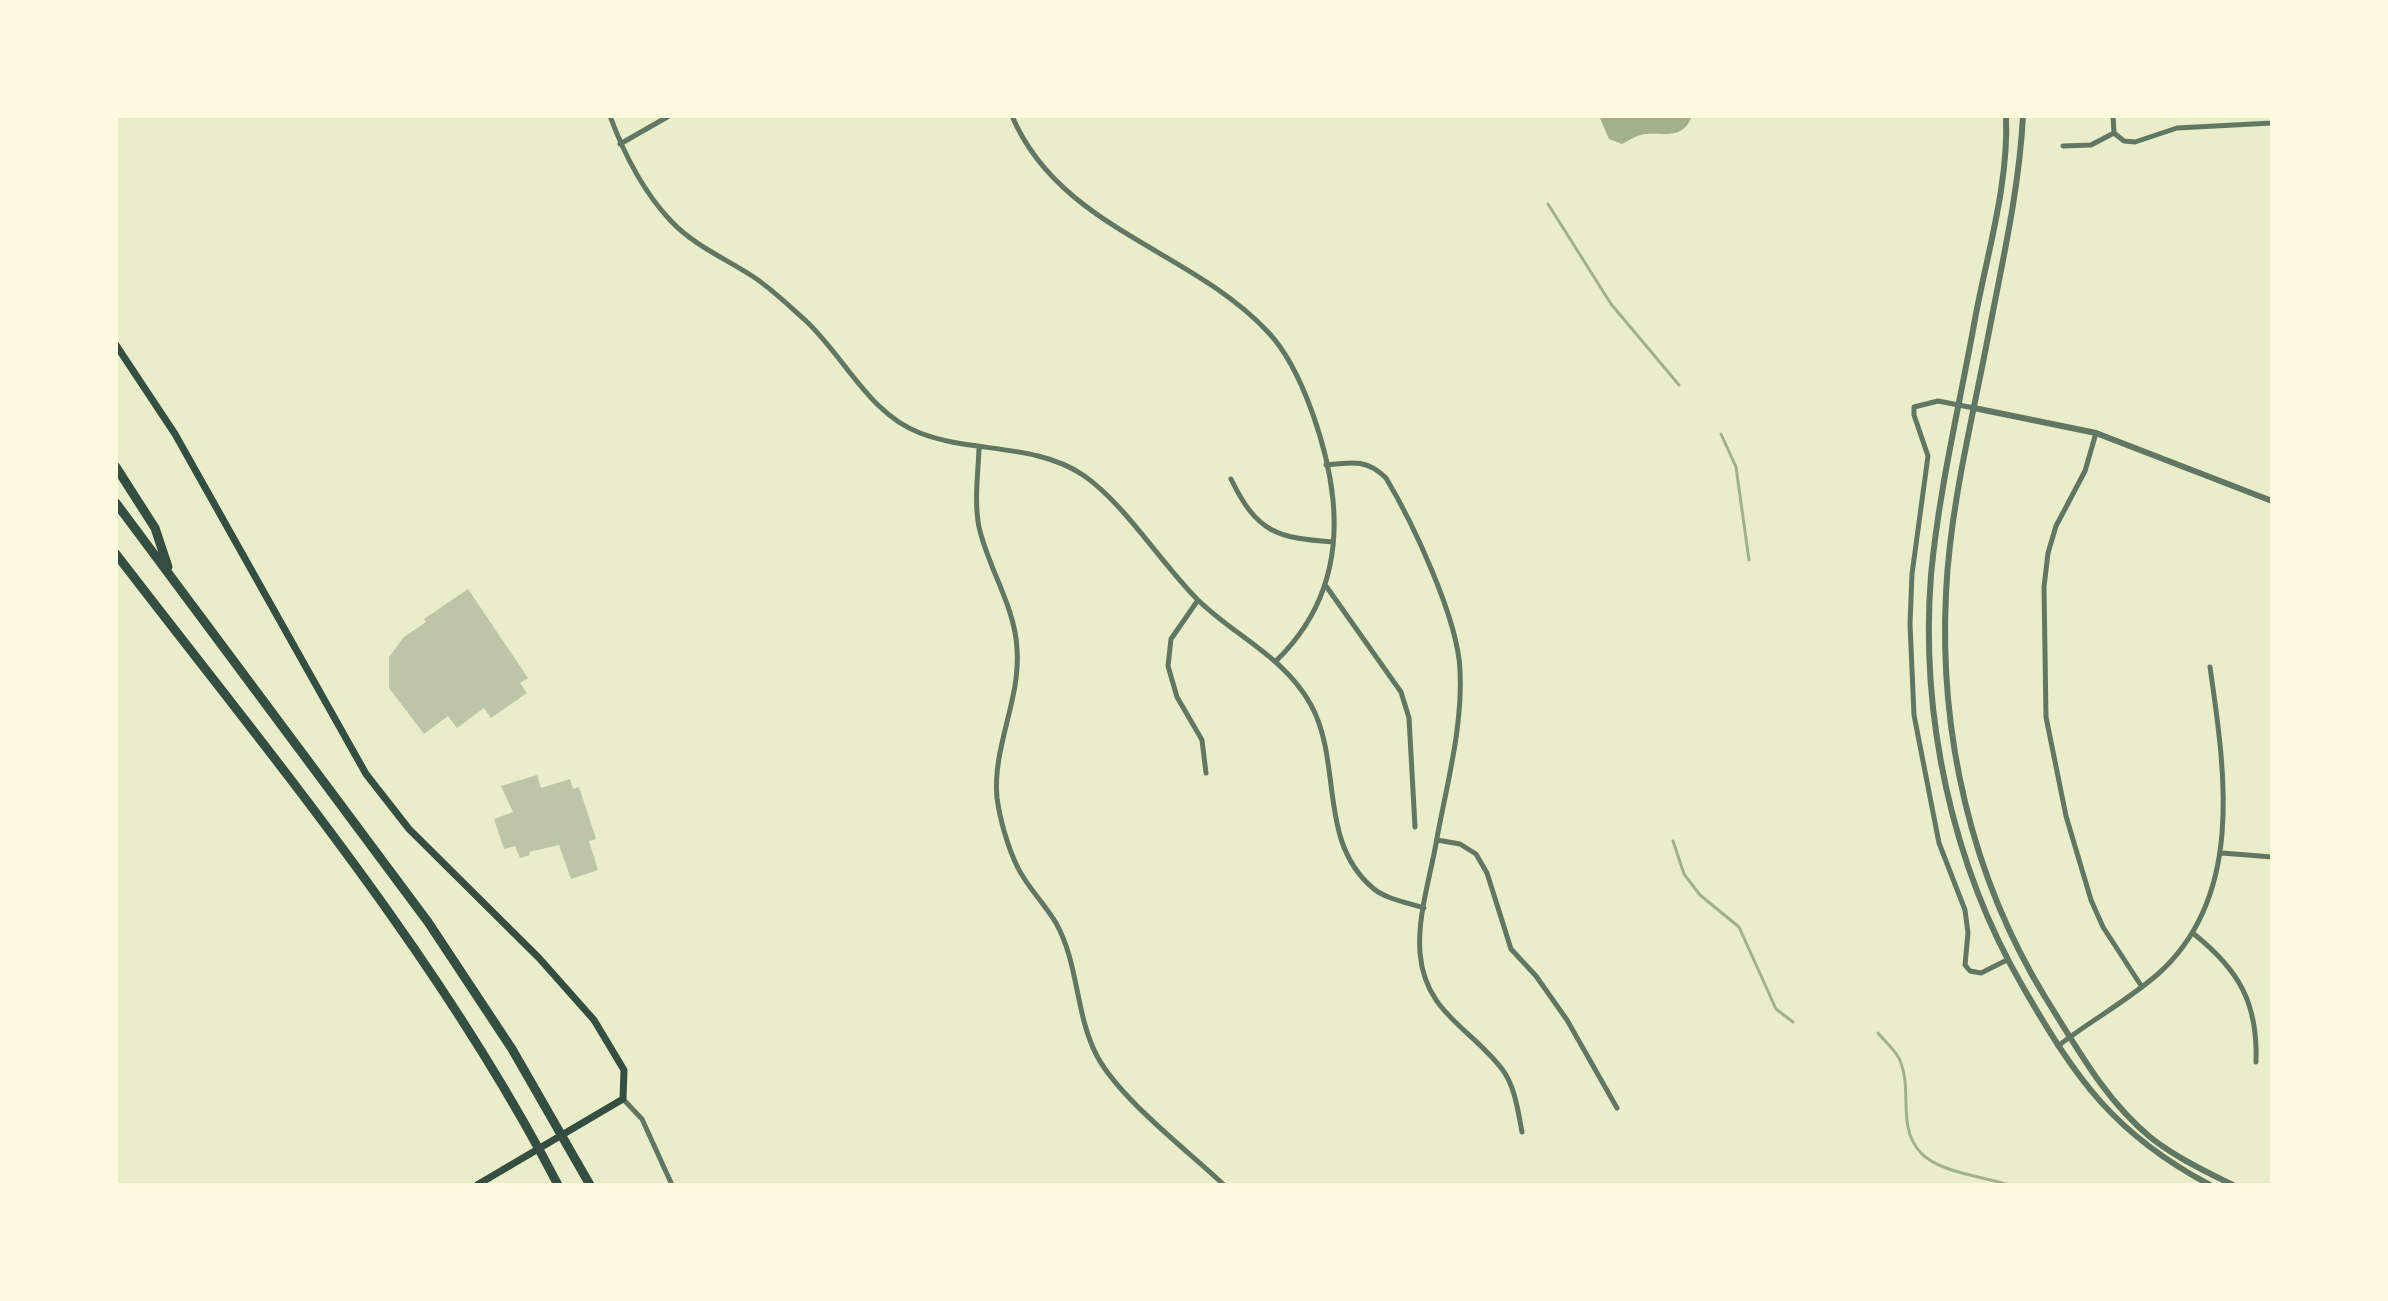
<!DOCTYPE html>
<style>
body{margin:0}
#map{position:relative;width:2388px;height:1301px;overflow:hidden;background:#e9edc9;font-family:Manrope,sans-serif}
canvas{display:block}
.frame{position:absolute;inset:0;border:118px solid #fefae0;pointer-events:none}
</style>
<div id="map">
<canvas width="2388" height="1301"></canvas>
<div class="frame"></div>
</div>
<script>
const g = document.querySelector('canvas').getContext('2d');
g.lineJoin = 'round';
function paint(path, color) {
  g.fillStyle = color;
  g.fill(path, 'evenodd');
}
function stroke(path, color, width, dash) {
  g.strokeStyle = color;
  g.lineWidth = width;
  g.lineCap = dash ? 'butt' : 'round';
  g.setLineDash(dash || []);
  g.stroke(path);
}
paint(new Path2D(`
 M 1599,116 L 1692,116 C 1683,139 1667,133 1647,134 C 1638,134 1630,140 1622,144 L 1609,139 Z`), '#a3b18a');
stroke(new Path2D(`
 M 1548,204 L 1611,304 L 1679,385
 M 1721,434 L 1736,467 L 1749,560
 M 1673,841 L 1684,874 L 1700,895 L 1739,927 L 1776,1009 L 1793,1022
 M 1878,1033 C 1885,1042 1898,1052 1901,1063 C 1912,1092 1897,1128 1921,1153 C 1938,1172 1985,1177 2009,1185`), '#a3b18a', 3);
paint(new Path2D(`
 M 468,589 L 528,678 L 520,683 L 527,693 L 491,718 L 484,708 L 457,728 L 448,716 L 424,734 L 389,688 L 389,657 L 404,637 L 426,622 L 424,619 Z
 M 537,775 L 541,788 L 570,779 L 573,789 L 579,787 L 596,839 L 589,841 L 598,870 L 571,879 L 559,845 L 529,852 L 530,855 L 520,858 L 515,846 L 504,849 L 494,819 L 513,812 L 501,786 Z`), '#bcc5a7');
stroke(new Path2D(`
 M 610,116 C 624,154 642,190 670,220 C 692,244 722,257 749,274 C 769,286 788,305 805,320 C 844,356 869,414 920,433 C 971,453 1036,443 1083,475 C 1123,502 1161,563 1197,599 C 1234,636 1284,656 1311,705 C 1343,764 1317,842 1374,889 C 1386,899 1409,903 1424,908
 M 1012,116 C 1060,229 1191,249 1268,332 C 1303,369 1328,450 1333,500 C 1339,562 1321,617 1277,660
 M 2113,116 L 2114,133
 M 2114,133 L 2124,141 L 2135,142 L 2177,128 L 2272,123
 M 620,144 L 669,116
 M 2063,146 L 2091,145 L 2114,133
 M 1974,408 L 1938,401 L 1914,407 L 1914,415 L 1928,456 L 1912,574 L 1910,624 L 1914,715 L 1939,843 L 1965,910 L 1968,933 L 1965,965 L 1970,971 L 1981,973 L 2007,960
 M 2096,433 L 2085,471 L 2056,526 L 2048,553 L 2044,587 L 2046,717 L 2066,816 L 2091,900 L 2103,927 L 2142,987
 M 979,449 C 978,475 974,501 979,527 C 988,568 1015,606 1017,649 C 1021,699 992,748 997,798 C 1000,820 1008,848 1018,868 C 1028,888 1045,904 1056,923 C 1079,964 1075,1014 1097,1056 C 1120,1099 1187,1150 1224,1185
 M 1326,465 C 1352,462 1367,459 1386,478 C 1413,523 1458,619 1460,670 C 1463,725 1447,784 1437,838 C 1431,875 1417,916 1420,953 C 1425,1013 1470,1027 1502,1069 C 1515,1086 1518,1111 1522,1132
 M 1231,479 C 1257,533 1277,538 1333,542
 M 1326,586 L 1401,692 L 1409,718 L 1415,827
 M 1198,600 L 1171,639 L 1168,666 L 1177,697 L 1202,740 L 1206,773
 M 1437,840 L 1460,844 L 1476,854 L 1487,873 L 1511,949 L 1536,976 L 1567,1020 L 1617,1108
 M 2222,853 L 2272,857
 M 2194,934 C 2239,970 2258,1003 2256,1062
 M 2058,1046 C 2090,1021 2127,1001 2158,974 C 2245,896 2225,772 2210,667
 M 623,1099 L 642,1119 L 672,1185`), '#617663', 5);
stroke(new Path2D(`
 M 2006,116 C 2009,183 1987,254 1975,319 C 1960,403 1939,489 1931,575 C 1920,716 1952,865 2023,987 C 2076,1079 2114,1134 2210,1185
 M 2023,116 C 2019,191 2002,263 1988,337 C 1972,421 1950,507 1946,593 C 1939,734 1971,876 2045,997 C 2076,1046 2104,1099 2150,1137 C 2175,1157 2205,1171 2233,1185
 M 1974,408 L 2096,433 L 2272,501`), '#617663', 6);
stroke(new Path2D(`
 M 116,345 L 175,434 L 366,774 L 409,829 L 539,958 L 594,1020 L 624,1070 L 623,1099 L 477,1185`), '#344e41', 7);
stroke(new Path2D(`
 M 116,467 L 155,528 L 168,567
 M 116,503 L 428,922 L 512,1049 L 590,1185
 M 116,554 C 272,757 440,957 558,1185`), '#344e41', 9);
</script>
